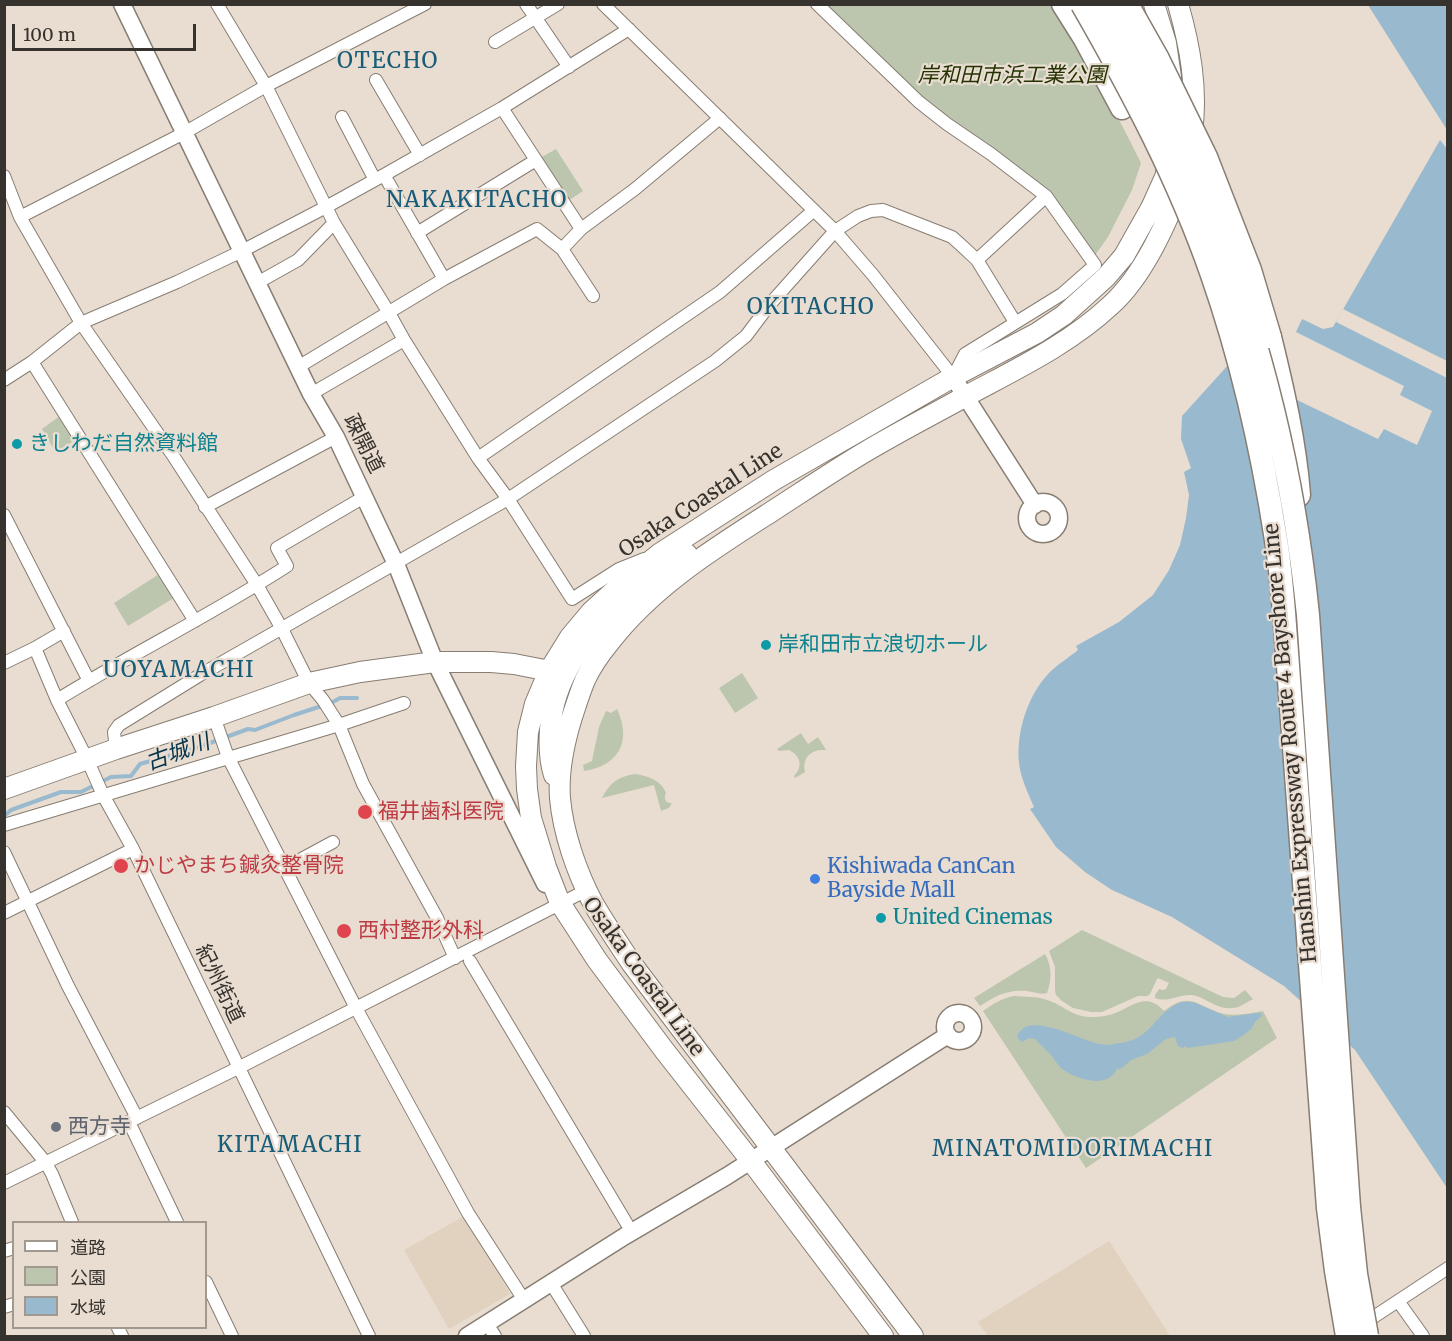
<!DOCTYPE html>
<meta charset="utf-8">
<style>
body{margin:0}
#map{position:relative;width:1452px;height:1341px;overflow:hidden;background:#e9ddd1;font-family:Merriweather,"Noto Sans JP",serif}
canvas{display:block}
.frame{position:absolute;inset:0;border:6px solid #36322d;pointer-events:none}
.legend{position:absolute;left:12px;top:1221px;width:195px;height:108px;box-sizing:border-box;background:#e9ddd1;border:2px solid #a1998f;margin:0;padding:8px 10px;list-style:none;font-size:18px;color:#36322d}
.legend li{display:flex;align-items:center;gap:12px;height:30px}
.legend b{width:30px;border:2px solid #a1998f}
.scale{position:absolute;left:12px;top:24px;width:184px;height:27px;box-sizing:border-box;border:3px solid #36322d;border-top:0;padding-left:8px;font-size:18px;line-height:21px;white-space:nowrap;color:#36322d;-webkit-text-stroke:4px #e9ddd1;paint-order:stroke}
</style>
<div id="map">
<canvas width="1452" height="1341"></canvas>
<div class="frame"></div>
<ul class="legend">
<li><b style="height:8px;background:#fff"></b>道路</li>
<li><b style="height:16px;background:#bcc6ae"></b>公園</li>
<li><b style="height:16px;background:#99b9ce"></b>水域</li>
</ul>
<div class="scale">100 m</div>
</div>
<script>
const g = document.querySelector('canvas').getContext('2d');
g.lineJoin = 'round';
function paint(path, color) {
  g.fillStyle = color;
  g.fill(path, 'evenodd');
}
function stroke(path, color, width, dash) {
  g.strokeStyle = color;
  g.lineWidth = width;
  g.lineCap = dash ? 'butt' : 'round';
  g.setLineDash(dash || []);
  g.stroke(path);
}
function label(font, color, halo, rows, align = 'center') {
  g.font = font + ' Merriweather,"Noto Sans JP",serif';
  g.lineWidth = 4.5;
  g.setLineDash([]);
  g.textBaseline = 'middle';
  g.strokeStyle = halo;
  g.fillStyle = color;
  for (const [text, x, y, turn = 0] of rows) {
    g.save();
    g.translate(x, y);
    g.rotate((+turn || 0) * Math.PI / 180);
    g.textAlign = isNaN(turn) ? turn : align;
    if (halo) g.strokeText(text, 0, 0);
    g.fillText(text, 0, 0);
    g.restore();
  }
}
paint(new Path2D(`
 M 466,1215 L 510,1294 L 449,1329 L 404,1250 Z
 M 1109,1241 L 1170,1336 L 988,1336 L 978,1322 Z`), '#e1d1bf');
paint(new Path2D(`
 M 827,5 L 1050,5 C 1085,55 1114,108 1141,163 L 1132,190 L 1108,237 L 1093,258 L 1049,193 L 1020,168 L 937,109 L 912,89 Z
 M 556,149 L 583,191 L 568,201 L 540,158 Z
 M 64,413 L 79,437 L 56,453 L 42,429 Z
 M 164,571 L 177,596 L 128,626 L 114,603 Z
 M 742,673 L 758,698 L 735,713 L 719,688 Z
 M 617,709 C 632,741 619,766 584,771 L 583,765 L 592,761 L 599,727 L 606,711 L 611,713 Z
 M 801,733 L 808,744 L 818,737 L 826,750 C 811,749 802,757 805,772 L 795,778 L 794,776 C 803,767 801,756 789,750 L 779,751 L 777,749 Z
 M 635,774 C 648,776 661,780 666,793 C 663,798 666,804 672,803 L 669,808 L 661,811 L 654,785 L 602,798 C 610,783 617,777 635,774 Z
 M 1082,930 L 1223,997 L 1234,998 L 1245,990 L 1253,999 C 1246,1003 1239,1008 1232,1008 C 1217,1010 1205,997 1192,995 C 1179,994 1167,1003 1155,998 L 1155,995 L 1159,989 L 1163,990 L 1166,989 L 1169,983 L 1158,978 L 1157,979 L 1150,994 L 1147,996 L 1138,996 L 1102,1012 L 1091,1012 L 1073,1008 L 1062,1001 L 1056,995 L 1055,991 L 1055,967 L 1049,951 Z
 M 1045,954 C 1052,966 1052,980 1047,993 C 1040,995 1034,992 1027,991 C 1008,989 995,996 980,1006 L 974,998 Z
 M 1014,996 C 1025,997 1037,996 1047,1000 C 1064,1005 1070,1016 1090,1017 C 1100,1017 1109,1016 1118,1012 C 1135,1004 1148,993 1164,1011 C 1192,989 1198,1008 1225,1014 C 1236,1016 1252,1013 1263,1011 L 1277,1038 L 1086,1168 L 983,1011 C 993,1004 1002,998 1014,996 Z`), '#bcc6ae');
paint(new Path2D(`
 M 1368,5 L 1447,5 L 1447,130 Z
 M 1440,140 L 1448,150 L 1447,1188 L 1355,1050 L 1284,986 L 1172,917 L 1112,890 L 1085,872 L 1056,847 L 1030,809 L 1034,807 C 1028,793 1021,779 1019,763 C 1016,733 1027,696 1049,673 C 1057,665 1068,658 1078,650 L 1076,646 L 1119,622 L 1153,595 L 1169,570 L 1180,545 L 1186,518 L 1189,495 L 1184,472 L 1191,468 L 1181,439 L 1182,416 L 1229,364 L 1295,399 L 1378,439 L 1384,429 L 1417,445 L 1432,411 L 1400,395 L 1404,386 L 1296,332 L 1302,319 L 1323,329 L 1333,327 Z
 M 1181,1002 L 1193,1002 L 1228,1017 L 1258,1013 L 1261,1013 L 1262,1016 L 1255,1022 L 1251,1029 L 1245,1034 L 1234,1041 L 1188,1048 L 1185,1046 L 1183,1048 L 1178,1046 L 1175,1037 L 1166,1039 L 1147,1054 L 1131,1060 L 1122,1068 L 1117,1069 C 1107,1090 1075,1079 1061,1068 C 1056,1063 1054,1058 1049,1053 C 1045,1048 1039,1044 1035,1039 L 1029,1038 L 1022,1042 L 1017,1037 C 1025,1011 1073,1036 1089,1041 C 1094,1043 1101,1044 1107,1045 C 1112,1045 1116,1043 1121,1043 C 1152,1039 1155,1012 1181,1002 Z`), '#99b9ce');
paint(new Path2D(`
 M 1343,309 L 1447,361 L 1447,378 L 1336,322 Z`), '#e9ddd1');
stroke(new Path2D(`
 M 4,816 L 11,810 L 61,792 L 81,792 L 111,777 L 131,776 L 140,764 L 199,747 L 248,729 L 255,730 L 294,715 L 331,703 L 340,698 L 357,698`), '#99b9ce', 4);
const street = new Path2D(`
 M 217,4 L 266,86 L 334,223 L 389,313 L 404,340 L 478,458 L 508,499 L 572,599 L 619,569 L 644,559
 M 526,4 L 569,67
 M 603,4 L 835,231 L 873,275 L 953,377 L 965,354 L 1062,294 L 1095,265 L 1046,196 L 991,154 L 947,124 L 919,102 L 817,4
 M 495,42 L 558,4
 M 376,80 L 420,155
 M 502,108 L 581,229
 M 342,117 L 375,180
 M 384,175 L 444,279
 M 4,176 L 20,217 L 81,323 L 172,454 L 257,585 L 282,629 L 309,683 L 323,700 L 339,725 L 363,784 L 437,918 L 455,958
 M 20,217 L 184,133 L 266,86 L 425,4
 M 417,233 L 536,160
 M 562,249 L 581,229 L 635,189 L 720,118
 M 977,260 L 1043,199
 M 257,283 L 298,260 L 334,223
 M 32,362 L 195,621
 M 298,367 L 444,279 L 537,229 L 562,249 L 593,296
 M 4,380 L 32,362 L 81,323 L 177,282 L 242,251 L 326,207 L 384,175 L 502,108 L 629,29
 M 311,394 L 404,340
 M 478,458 L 720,292 L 813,211
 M 205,507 L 336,437
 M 4,515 L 89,681
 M 35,648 L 57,700 L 87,759 L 103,795 L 133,849 L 369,1336
 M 4,663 L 35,648 L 64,631
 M 57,700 C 133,653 213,614 287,566 L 277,548 L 364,497
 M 214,717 L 228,757 L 356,1008 L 468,1213 L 524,1300
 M 116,749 L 114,732 L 119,725 L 200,675 L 508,499 L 715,361 L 746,336 L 770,304 L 835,231 L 858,216 L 871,211 L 883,210 L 952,237 L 962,246 L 977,260 L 1015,322
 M 4,825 L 339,725 L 404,703
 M 4,852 L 68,986 L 137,1118
 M 285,868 L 333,842
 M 4,913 L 133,849
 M 470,961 L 627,1224
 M 4,1112 L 46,1163 L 52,1174 L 72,1222
 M 129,1122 L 177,1222
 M 4,1183 L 238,1068 L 587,890
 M 4,1251 L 14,1248
 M 206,1282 L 232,1336
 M 551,1283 L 584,1336
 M 1398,1301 L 1423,1336
 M 4,1307 L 14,1304
 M 487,1324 L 495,1336
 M 1363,1324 L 1448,1268
 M 118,1328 L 122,1336`);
const secondary = new Path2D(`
 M 122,4 L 311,394 L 336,437 L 396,564 L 435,662 L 545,884
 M 953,377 L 1035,505
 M1027 518a16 16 0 1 1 32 0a16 16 0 1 1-32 0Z
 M945 1027a14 14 0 1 1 28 0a14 14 0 1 1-28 0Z
 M 467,1336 L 625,1236 L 727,1176 L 948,1035`);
const primary = new Path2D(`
 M 1154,4 L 1166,43 L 1171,77
 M 1178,4 C 1190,46 1198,89 1192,132
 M 554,775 C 549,760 549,744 550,729 C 554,675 590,629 630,594 C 648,579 667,567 687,554
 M 4,789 L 116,749 L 214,717 L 309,683 L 360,672 L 435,662 L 491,662 L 514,664 L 565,674
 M 883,1336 L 751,1161 L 664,1050 L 597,960 L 560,903 L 546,867 L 531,818 L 527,789 L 526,766 L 528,732 L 535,704 L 549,671 L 570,637 L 591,612 L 625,581 L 659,554 L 774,480 L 953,377 L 1037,333 L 1064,315 L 1106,277 L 1124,256 L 1151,208 L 1165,177 L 1170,157
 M 913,1336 L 632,964 C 619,944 605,924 593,903 C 577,873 563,833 560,798 C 558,771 564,743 572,717 C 576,705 580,692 585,680 C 591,667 600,654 609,643 C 652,587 713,549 771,512 C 802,492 833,471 865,452 C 895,434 926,418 957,401 C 1010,372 1066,347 1111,305 C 1143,276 1168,222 1182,181`);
const highway = new Path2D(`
 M 1063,4 L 1085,39 L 1122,108
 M 1270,337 C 1283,390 1295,442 1299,495`);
stroke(street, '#877d72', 14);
stroke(secondary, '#877d72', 19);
stroke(primary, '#877d72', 22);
stroke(highway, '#877d72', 25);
stroke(street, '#fff', 12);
stroke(secondary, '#fff', 16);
stroke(primary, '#fff', 20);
stroke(highway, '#fff', 22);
const highwayBridge = new Path2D(`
 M 1082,4 C 1132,91 1179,180 1212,275 C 1242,361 1262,450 1276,540 C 1280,564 1282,588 1284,612 L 1328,1208 L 1336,1271 L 1347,1336
 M 1106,4 C 1146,72 1183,142 1211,215 C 1262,343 1294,478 1308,615 L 1349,1207 L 1356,1274 L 1367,1336
 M 1127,4 L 1158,59 L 1206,157 L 1250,270 L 1270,337`);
stroke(highwayBridge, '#877d72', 25, []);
stroke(highwayBridge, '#fff', 22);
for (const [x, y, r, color] of [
 [17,444,6,"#0f9aa8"],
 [766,645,6,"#0f9aa8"],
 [365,812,8,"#e0444e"],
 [121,866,8,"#e0444e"],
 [815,879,6,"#3f7fe0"],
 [881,918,6,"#0f9aa8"],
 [344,931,8,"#e0444e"],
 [56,1127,6,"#6b7280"]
]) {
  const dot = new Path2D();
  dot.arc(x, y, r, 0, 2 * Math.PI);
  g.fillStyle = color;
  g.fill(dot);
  stroke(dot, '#e9ddd1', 2);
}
label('italic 21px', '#233200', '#e9ddd1', [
 ["岸和田市浜工業公園",1012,76]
]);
label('21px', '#0d838f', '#e9ddd1', [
 ["きしわだ自然資料館",29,444],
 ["岸和田市立浪切ホール",778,645],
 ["United Cinemas",893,918]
], 'left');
label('21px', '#36322d', '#e9ddd1', [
 ["疎開道",363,444,63],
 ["Osaka Coastal Line",701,501,-33],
 ["Hanshin Expressway Route 4 Bayshore Line",1291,743,-95],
 ["Osaka Coastal Line",643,977,54],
 ["紀州街道",219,984,64]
]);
label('21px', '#be3a42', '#e9ddd1', [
 ["福井歯科医院",378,812],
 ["かじやまち鍼灸整骨院",134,866],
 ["西村整形外科",358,931]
], 'left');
label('21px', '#366cbe', '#e9ddd1', [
 ["Kishiwada CanCan",827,867],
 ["Bayside Mall",827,891]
], 'left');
label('21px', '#5b616d', '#e9ddd1', [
 ["西方寺",68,1127]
], 'left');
g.letterSpacing = '1.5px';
label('22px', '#175c78', '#e9ddd1', [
 ["OTECHO",388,62],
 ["NAKAKITACHO",477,201],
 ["OKITACHO",811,308],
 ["UOYAMACHI",179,671],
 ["KITAMACHI",290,1146],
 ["MINATOMIDORIMACHI",1073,1150]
]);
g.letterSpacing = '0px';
label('italic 22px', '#06334a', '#e9ddd1', [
 ["古城川",178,753,-20]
]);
</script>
